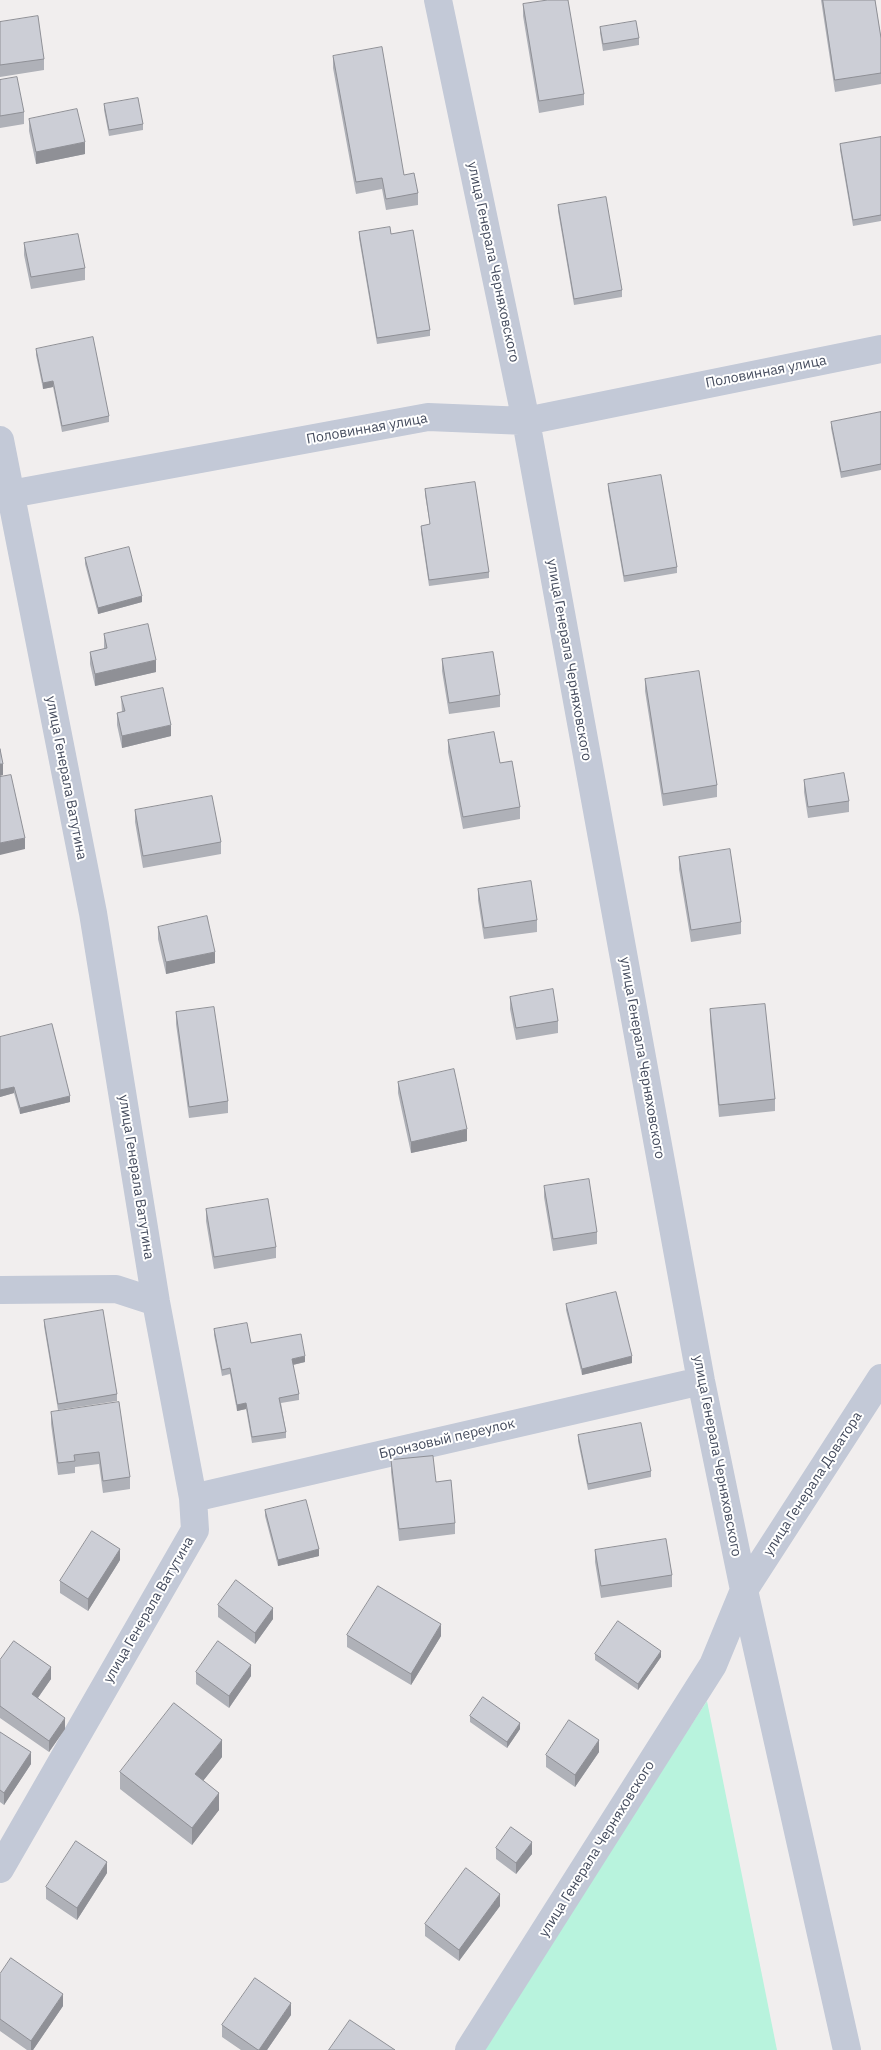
<!DOCTYPE html>
<meta charset="utf-8">
<style>
body{margin:0}
canvas{display:block;background:#f1eeee}
</style>
<canvas width="881" height="2050"></canvas>
<script>
const g = document.querySelector('canvas').getContext('2d');
g.lineJoin = 'round';
function paint(path, color) {
  g.fillStyle = color;
  g.fill(path, 'evenodd');
}
function stroke(path, color, width, dash) {
  g.strokeStyle = color;
  g.lineWidth = width;
  g.lineCap = dash ? 'butt' : 'round';
  g.setLineDash(dash || []);
  g.stroke(path);
}
function label(font, color, halo, rows, align = 'center') {
  g.font = font + ' "IBM Plex Sans",sans-serif';
  g.lineWidth = 4;
  g.setLineDash([]);
  g.textBaseline = 'middle';
  g.strokeStyle = halo;
  g.fillStyle = color;
  for (const [text, x, y, turn = 0] of rows) {
    g.save();
    g.translate(x, y);
    g.rotate((+turn || 0) * Math.PI / 180);
    g.textAlign = isNaN(turn) ? turn : align;
    if (halo) g.strokeText(text, 0, 0);
    g.fillText(text, 0, 0);
    g.restore();
  }
}
paint(new Path2D(`
 M 707,1701 L 777,2050 L 476,2050 Z`), '#b8f3dd');
stroke(new Path2D(`
 M 438,0 L 526,421 L 701,1381 L 744,1590 L 847,2050
 M 0,440 L 93,913 L 156,1302 L 193,1498 L 195,1530 L 0,1869
 M 0,496 L 428,417 L 526,421 L 881,349
 M 0,1290 L 116,1289 L 156,1302
 M 193,1498 L 701,1381
 M 469,2050 L 713,1665 L 744,1590 L 881,1378`), '#c3c9d7', 28);
paint(new Path2D(`
 M 821,0 L 875,0 L 881,38 L 881,84 L 835,92 Z
 M 523,4 L 584,94 L 584,105 L 539,113 L 523,16 Z
 M 0,22 L 44,59 L 44,70 L 0,77 Z
 M 600,27 L 639,38 L 639,45 L 603,51 L 600,33 Z
 M 333,56 L 404,175 L 418,193 L 418,205 L 386,210 L 382,189 L 356,194 L 333,68 Z
 M 0,80 L 24,112 L 24,124 L 0,128 Z
 M 104,104 L 143,124 L 143,130 L 109,136 L 104,110 Z
 M 29,119 L 85,154 L 36,164 L 29,131 Z
 M 881,137 L 881,221 L 853,226 L 840,150 L 840,144 Z
 M 558,205 L 622,290 L 622,297 L 574,305 L 558,211 Z
 M 359,232 L 391,234 L 430,330 L 430,336 L 377,344 L 359,238 Z
 M 24,243 L 85,268 L 85,280 L 31,289 L 24,255 Z
 M 36,349 L 109,416 L 109,422 L 62,432 L 53,387 L 43,389 L 36,355 Z
 M 881,412 L 881,470 L 841,478 L 831,428 L 831,422 Z
 M 608,484 L 677,567 L 677,573 L 624,582 L 608,490 Z
 M 425,489 L 489,572 L 489,578 L 429,586 L 421,532 L 421,526 L 430,525 L 425,495 Z
 M 85,558 L 142,602 L 98,614 L 85,564 Z
 M 104,634 L 156,672 L 95,686 L 90,664 L 90,652 L 104,649 Z
 M 442,659 L 500,695 L 500,707 L 449,714 L 442,671 Z
 M 645,679 L 717,785 L 717,797 L 663,806 L 645,691 Z
 M 121,697 L 171,736 L 122,748 L 117,725 L 117,713 L 122,712 Z
 M 448,740 L 500,763 L 520,807 L 520,819 L 463,829 L 448,752 Z
 M 804,780 L 849,801 L 849,812 L 808,818 L 804,792 Z
 M 135,810 L 221,842 L 221,854 L 143,868 L 135,822 Z
 M 679,857 L 741,922 L 741,934 L 691,942 L 679,869 Z
 M 478,889 L 537,920 L 537,932 L 484,939 L 478,900 Z
 M 158,927 L 215,963 L 166,974 L 158,939 Z
 M 510,997 L 558,1021 L 558,1033 L 516,1040 L 510,1009 Z
 M 710,1009 L 775,1099 L 775,1111 L 719,1117 L 710,1021 Z
 M 176,1012 L 228,1101 L 228,1113 L 189,1118 L 176,1024 Z
 M 0,1037 L 70,1102 L 20,1114 L 14,1093 L 0,1097 Z
 M 398,1082 L 467,1141 L 411,1153 L 398,1093 Z
 M 544,1186 L 597,1232 L 597,1244 L 553,1251 L 544,1197 Z
 M 206,1209 L 276,1247 L 276,1258 L 214,1269 L 206,1221 Z
 M 566,1304 L 632,1363 L 582,1375 L 566,1310 Z
 M 44,1320 L 117,1394 L 117,1401 L 58,1410 L 44,1326 Z
 M 214,1329 L 251,1343 L 305,1362 L 293,1365 L 299,1394 L 299,1400 L 281,1403 L 286,1432 L 286,1438 L 252,1443 L 246,1409 L 237,1411 L 230,1374 L 222,1376 L 214,1335 Z
 M 51,1412 L 130,1477 L 130,1489 L 103,1493 L 99,1464 L 75,1467 L 75,1473 L 58,1475 L 51,1424 Z
 M 578,1435 L 651,1471 L 651,1477 L 588,1490 L 578,1441 Z
 M 391,1460 L 436,1482 L 455,1523 L 455,1534 L 399,1541 L 391,1472 Z
 M 265,1510 L 319,1556 L 278,1566 L 265,1516 Z
 M 595,1550 L 672,1575 L 672,1587 L 601,1598 L 595,1562 Z
 M 120,1560 L 88,1611 L 60,1593 L 60,1581 Z
 M 218,1605 L 273,1619 L 255,1644 L 218,1617 Z
 M 347,1635 L 441,1636 L 411,1685 L 347,1647 Z
 M 595,1654 L 661,1657 L 638,1690 L 595,1660 Z
 M 0,1660 L 51,1679 L 38,1698 L 65,1729 L 49,1752 L 0,1718 Z
 M 196,1672 L 251,1676 L 229,1708 L 196,1684 Z
 M 470,1716 L 520,1729 L 507,1748 L 470,1722 Z
 M 0,1732 L 31,1764 L 4,1805 L 0,1802 Z
 M 599,1752 L 575,1787 L 546,1767 L 546,1755 Z
 M 222,1757 L 203,1781 L 219,1810 L 192,1845 L 120,1789 L 120,1772 Z
 M 496,1848 L 532,1854 L 516,1874 L 496,1859 Z
 M 107,1873 L 77,1920 L 46,1899 L 46,1887 Z
 M 500,1906 L 459,1961 L 425,1936 L 425,1924 Z
 M 0,1974 L 63,2006 L 33,2050 L 27,2050 L 0,2031 Z
 M 291,2015 L 267,2050 L 241,2050 L 222,2037 L 222,2025 Z`), '#afb1b8');
paint(new Path2D(`
 M 85,142 L 85,154 L 36,164 L 36,152 Z
 M 53,381 L 53,387 L 43,389 L 43,383 Z
 M 142,596 L 142,602 L 98,614 L 98,608 Z
 M 156,660 L 156,672 L 95,686 L 95,674 Z
 M 171,725 L 171,736 L 122,748 L 122,736 Z
 M 0,764 L 3,764 L 3,775 L 0,776 Z
 M 25,838 L 25,849 L 0,855 L 0,843 Z
 M 215,952 L 215,963 L 166,974 L 166,962 Z
 M 14,1087 L 14,1093 L 0,1097 L 0,1090 Z
 M 70,1096 L 70,1102 L 20,1114 L 20,1108 Z
 M 467,1129 L 467,1141 L 411,1153 L 411,1142 Z
 M 305,1356 L 305,1362 L 292,1365 L 292,1359 Z
 M 632,1356 L 632,1363 L 582,1375 L 582,1369 Z
 M 246,1403 L 246,1409 L 237,1411 L 237,1405 Z
 M 120,1549 L 120,1560 L 88,1611 L 88,1599 Z
 M 319,1549 L 319,1556 L 278,1566 L 278,1560 Z
 M 273,1608 L 273,1619 L 255,1644 L 255,1633 Z
 M 441,1624 L 441,1636 L 411,1685 L 411,1674 Z
 M 661,1651 L 661,1657 L 638,1690 L 638,1684 Z
 M 251,1665 L 251,1676 L 229,1708 L 229,1696 Z
 M 51,1667 L 51,1679 L 32,1706 L 32,1694 Z
 M 65,1718 L 65,1729 L 49,1752 L 49,1741 Z
 M 520,1723 L 520,1729 L 507,1748 L 507,1742 Z
 M 222,1740 L 222,1757 L 195,1791 L 195,1774 Z
 M 599,1740 L 599,1752 L 575,1787 L 575,1775 Z
 M 31,1752 L 31,1764 L 4,1805 L 4,1793 Z
 M 219,1793 L 219,1810 L 192,1845 L 192,1828 Z
 M 532,1842 L 532,1854 L 516,1874 L 516,1863 Z
 M 107,1862 L 107,1873 L 77,1920 L 77,1908 Z
 M 500,1894 L 500,1906 L 459,1961 L 459,1950 Z
 M 63,1994 L 63,2006 L 33,2050 L 31,2050 L 31,2041 Z
 M 291,2003 L 291,2015 L 267,2050 L 259,2050 Z`), '#8f9096');
const building = new Path2D(`
 M 548,0 L 568,0 L 584,94 L 539,101 L 523,4 Z
 M 823,0 L 875,0 L 881,38 L 881,73 L 835,80 Z
 M 38,16 L 44,59 L 0,65 L 0,22 Z
 M 636,21 L 639,38 L 603,44 L 600,27 Z
 M 382,47 L 404,175 L 414,173 L 418,193 L 386,199 L 382,178 L 356,182 L 333,56 Z
 M 17,77 L 24,112 L 0,116 L 0,80 Z
 M 138,98 L 143,124 L 109,130 L 104,104 Z
 M 77,109 L 85,142 L 36,152 L 29,119 Z
 M 881,137 L 881,215 L 853,220 L 840,144 Z
 M 606,197 L 622,290 L 574,299 L 558,205 Z
 M 390,227 L 391,234 L 413,230 L 430,330 L 377,338 L 359,232 Z
 M 78,234 L 85,268 L 31,277 L 24,243 Z
 M 93,337 L 109,416 L 62,426 L 53,381 L 43,383 L 36,349 Z
 M 881,412 L 881,464 L 841,472 L 831,422 Z
 M 661,475 L 677,567 L 624,576 L 608,484 Z
 M 475,482 L 489,572 L 429,580 L 421,526 L 430,524 L 425,489 Z
 M 129,547 L 142,596 L 98,608 L 85,558 Z
 M 148,624 L 156,660 L 95,674 L 90,652 L 107,648 L 104,634 Z
 M 493,652 L 500,695 L 449,703 L 442,659 Z
 M 699,671 L 717,785 L 663,794 L 645,679 Z
 M 163,688 L 171,725 L 122,736 L 117,713 L 125,711 L 121,697 Z
 M 494,732 L 500,763 L 512,761 L 520,807 L 463,817 L 448,740 Z
 M 0,749 L 3,764 L 0,764 Z
 M 844,773 L 849,801 L 808,807 L 804,780 Z
 M 11,775 L 25,838 L 0,843 L 0,777 Z
 M 212,796 L 221,842 L 143,856 L 135,810 Z
 M 730,849 L 741,922 L 691,930 L 679,857 Z
 M 531,881 L 537,920 L 484,928 L 478,889 Z
 M 207,916 L 215,952 L 166,962 L 158,927 Z
 M 553,989 L 558,1021 L 516,1028 L 510,997 Z
 M 765,1004 L 775,1099 L 719,1105 L 710,1009 Z
 M 214,1007 L 228,1101 L 189,1107 L 176,1012 Z
 M 52,1024 L 70,1096 L 20,1108 L 14,1087 L 0,1090 L 0,1037 Z
 M 454,1069 L 467,1129 L 411,1142 L 398,1082 Z
 M 589,1179 L 597,1232 L 553,1239 L 544,1186 Z
 M 268,1199 L 276,1247 L 214,1257 L 206,1209 Z
 M 616,1292 L 632,1356 L 582,1369 L 566,1304 Z
 M 103,1310 L 117,1394 L 58,1404 L 44,1320 Z
 M 247,1323 L 251,1343 L 301,1334 L 305,1356 L 292,1359 L 299,1394 L 279,1398 L 286,1432 L 252,1437 L 246,1403 L 237,1405 L 230,1368 L 222,1370 L 214,1329 Z
 M 119,1402 L 130,1477 L 103,1481 L 99,1452 L 74,1455 L 75,1461 L 58,1463 L 51,1412 Z
 M 641,1423 L 651,1471 L 588,1484 L 578,1435 Z
 M 433,1456 L 436,1482 L 451,1480 L 455,1523 L 399,1529 L 391,1460 Z
 M 306,1500 L 319,1549 L 278,1560 L 265,1510 Z
 M 92,1531 L 120,1549 L 88,1599 L 60,1581 Z
 M 666,1539 L 672,1575 L 601,1586 L 595,1550 Z
 M 236,1580 L 273,1608 L 255,1633 L 218,1605 Z
 M 378,1586 L 441,1624 L 411,1674 L 347,1635 Z
 M 618,1621 L 661,1651 L 638,1684 L 595,1654 Z
 M 14,1641 L 51,1667 L 32,1694 L 65,1718 L 49,1741 L 0,1706 L 0,1660 Z
 M 218,1641 L 251,1665 L 229,1696 L 196,1672 Z
 M 483,1697 L 520,1723 L 507,1742 L 470,1716 Z
 M 174,1703 L 222,1740 L 195,1774 L 219,1793 L 192,1828 L 120,1772 Z
 M 569,1720 L 599,1740 L 575,1775 L 546,1755 Z
 M 0,1732 L 31,1752 L 4,1793 L 0,1790 Z
 M 511,1827 L 532,1842 L 516,1863 L 496,1848 Z
 M 76,1841 L 107,1862 L 77,1908 L 46,1887 Z
 M 466,1868 L 500,1894 L 459,1950 L 425,1924 Z
 M 11,1958 L 63,1994 L 31,2041 L 0,2019 L 0,1974 Z
 M 255,1978 L 291,2003 L 259,2050 L 258,2050 L 222,2025 Z
 M 350,2020 L 395,2050 L 329,2050 Z`);
paint(building, '#ccced6');
stroke(building, '#8f9096', 1);
label('14px', '#444b5d', '#fff', [
 ["улица Генерала Черняховского",493,262,78],
 ["Половинная улица",766,372,-11],
 ["Половинная улица",367,429,-10],
 ["улица Генерала Черняховского",569,660,80],
 ["улица Генерала Ватутина",66,778,79],
 ["улица Генерала Черняховского",642,1058,80],
 ["улица Генерала Ватутина",136,1177,81],
 ["Бронзовый переулок",447,1439,-13],
 ["улица Генерала Черняховского",717,1456,79],
 ["улица Генерала Доватора",813,1484,-57],
 ["улица Генерала Ватутина",149,1610,-60],
 ["улица Генерала Черняховского",597,1849,-58]
]);
</script>
